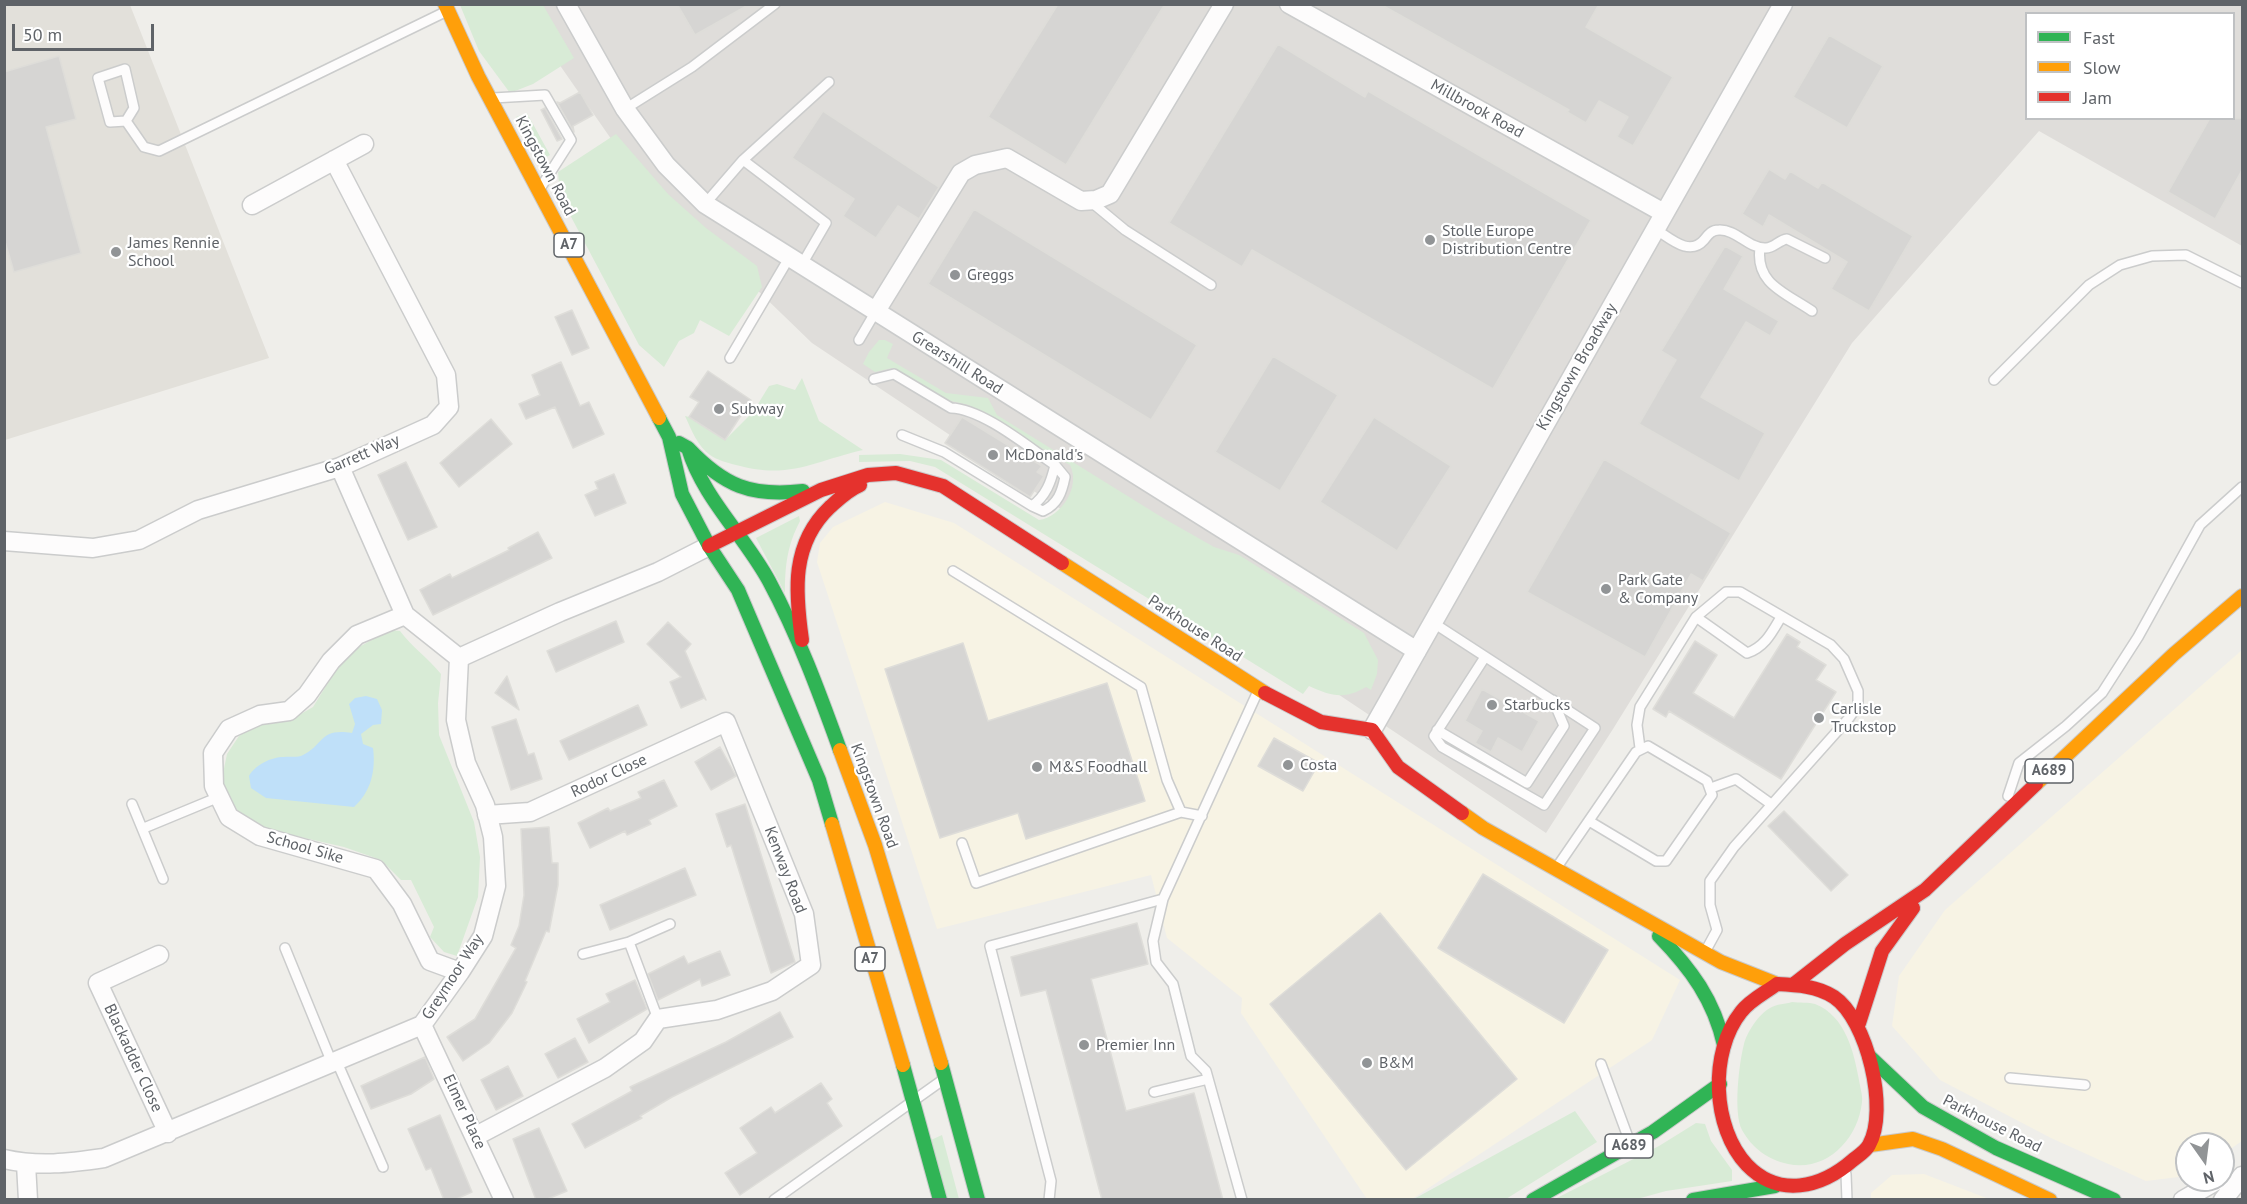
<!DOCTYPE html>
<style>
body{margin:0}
#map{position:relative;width:2247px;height:1204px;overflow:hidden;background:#efeeea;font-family:"PT Sans",sans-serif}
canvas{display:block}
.frame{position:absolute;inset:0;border:6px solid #5f6368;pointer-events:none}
.legend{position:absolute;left:2025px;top:12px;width:210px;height:108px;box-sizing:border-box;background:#fff;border:2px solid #bfc1c3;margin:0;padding:8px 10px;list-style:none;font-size:18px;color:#5f6368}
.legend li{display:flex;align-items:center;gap:12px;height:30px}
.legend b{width:30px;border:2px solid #bfc1c3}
.north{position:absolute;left:2175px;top:1132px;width:60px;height:60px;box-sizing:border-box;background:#fff;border:2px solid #bfc1c3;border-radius:50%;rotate:166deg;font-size:16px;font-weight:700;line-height:24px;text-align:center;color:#5f6368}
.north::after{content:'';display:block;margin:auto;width:21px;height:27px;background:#919496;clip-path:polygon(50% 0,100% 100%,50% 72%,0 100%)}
.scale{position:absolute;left:12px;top:24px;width:142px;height:27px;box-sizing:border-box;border:3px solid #5f6368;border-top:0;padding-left:8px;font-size:18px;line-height:21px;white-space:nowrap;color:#5f6368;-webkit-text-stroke:4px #fff;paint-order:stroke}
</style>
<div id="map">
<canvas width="2247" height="1204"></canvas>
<div class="frame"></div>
<ul class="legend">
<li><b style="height:8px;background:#30b455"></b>Fast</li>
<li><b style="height:8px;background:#ff9f0a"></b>Slow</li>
<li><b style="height:8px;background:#e5322d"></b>Jam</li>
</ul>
<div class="north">N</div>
<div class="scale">50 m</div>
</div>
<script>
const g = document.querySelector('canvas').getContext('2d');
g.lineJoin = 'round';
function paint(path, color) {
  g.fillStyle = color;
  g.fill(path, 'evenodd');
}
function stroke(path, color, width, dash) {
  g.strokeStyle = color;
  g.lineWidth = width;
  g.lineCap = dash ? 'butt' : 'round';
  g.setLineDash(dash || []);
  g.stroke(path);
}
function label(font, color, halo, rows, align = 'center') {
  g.font = font + ' "PT Sans",sans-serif';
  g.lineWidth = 4.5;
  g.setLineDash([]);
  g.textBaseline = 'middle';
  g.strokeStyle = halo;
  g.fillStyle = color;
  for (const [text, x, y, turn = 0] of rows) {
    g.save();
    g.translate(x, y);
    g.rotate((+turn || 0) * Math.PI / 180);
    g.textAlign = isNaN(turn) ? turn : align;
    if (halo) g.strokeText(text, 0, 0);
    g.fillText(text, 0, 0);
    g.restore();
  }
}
paint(new Path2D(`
 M 885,502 L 954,523 L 1680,980 L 1652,1040 L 1412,1199 L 1367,1199 L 1241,1013 L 1242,998 L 1167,938 L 1151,875 L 937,929 L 817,562 L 820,543 L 833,527 Z
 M 2242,650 L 2242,1141 L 2223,1154 L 2223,1144 L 2187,1144 L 2187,1176 L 2146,1181 L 2051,1138 L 1940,1080 L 1892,1026 L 1899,976 L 1945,910 Z
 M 1924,1174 L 1989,1199 L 1871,1199 L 1871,1193 L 1892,1175 Z`), '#f7f3e4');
paint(new Path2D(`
 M 518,5 L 2242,5 L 2242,246 L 2039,131 L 1852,343 L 1613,729 L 1546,833 L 812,343 L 632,169 ZM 2026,14 L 2234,14 L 2234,118 L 2026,118 Z`), '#dfddda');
paint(new Path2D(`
 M 5,5 L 130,5 L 269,358 L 5,440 Z`), '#e2e0da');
paint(new Path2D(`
 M 460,5 L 543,5 L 574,58 L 533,84 L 510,93 L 479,51 Z
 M 527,113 L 550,155 L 541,160 L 516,117 Z
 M 616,134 L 668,194 L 706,228 L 757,266 L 762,287 L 729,336 L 700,320 L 694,333 L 679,341 L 664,367 L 639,345 L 560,196 L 558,172 Z
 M 879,340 L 885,340 L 893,344 L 887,358 L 946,393 L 988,398 L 997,415 L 1163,518 L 1214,547 L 1239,555 L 1364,633 L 1378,660 L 1377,674 L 1371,690 L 1366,687 C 1344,700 1331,696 1309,686 L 1303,694 L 935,467 L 910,461 L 859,462 L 859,455 L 900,454 L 941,460 L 1039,520 C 1061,517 1081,487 1070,465 L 969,405 L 942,399 L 892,368 L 875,372 L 863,364 L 869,352 Z
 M 802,378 L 819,421 L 863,450 C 814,461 790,480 736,465 C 728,463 717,460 710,455 C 698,447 691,429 685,416 L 689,417 L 725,440 L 753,412 L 769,386 L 777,384 L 795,390 Z
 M 799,516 L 800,521 C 787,546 785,566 785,593 L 756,538 Z
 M 389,630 L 400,631 C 412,647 428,658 441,674 L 438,703 L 439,735 L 474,822 L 480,857 L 478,897 L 457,956 L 444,952 L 430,937 L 434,927 L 411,880 L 401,880 L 381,860 L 344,847 L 252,826 L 231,808 L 221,783 L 227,754 L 239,736 L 255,726 L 292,719 L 313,707 L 345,655 Z
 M 1792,1002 C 1799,1003 1809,1002 1815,1004 C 1846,1016 1854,1053 1859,1080 C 1860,1087 1863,1096 1862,1102 C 1858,1140 1826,1172 1788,1164 C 1767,1159 1753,1149 1742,1130 C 1733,1113 1739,1063 1744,1044 C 1747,1032 1759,1014 1770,1008 C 1776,1004 1786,1004 1792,1002 Z
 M 1575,1111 L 1597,1142 L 1506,1199 L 1412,1200 Z
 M 1696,1123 L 1705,1124 L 1711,1141 L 1732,1170 L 1732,1181 L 1666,1191 L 1637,1199 L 1553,1200 L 1659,1146 Z
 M 942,1135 L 959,1199 L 946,1199 L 931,1140 Z`), '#d8ebd6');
paint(new Path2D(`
 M 366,696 L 377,699 L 382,710 L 381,724 L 373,725 L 361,734 L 363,744 L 373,748 C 376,770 371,792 354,807 L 266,798 L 251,788 L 249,776 C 255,765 271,757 284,757 C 289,756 298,758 303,755 C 324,745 319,728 352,733 L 355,724 L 349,704 L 355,698 Z`), '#bfe0f9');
const building = new Path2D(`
 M 677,4 L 750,4 L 695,35 Z
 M 1058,4 L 1165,4 L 1066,165 L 988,117 Z
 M 1380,4 L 1599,4 L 1586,27 L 1673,77 L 1633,146 L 1617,137 L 1628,117 L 1599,101 L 1586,123 L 1567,112 L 1569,110 Z
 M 1829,35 L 1883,66 L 1847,128 L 1793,97 Z
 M 1278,44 L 1365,97 L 1368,91 L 1591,220 L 1493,389 L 1252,250 L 1242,267 L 1169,223 Z
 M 59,56 L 76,119 L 46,127 L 81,253 L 14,272 L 4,238 L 4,72 Z
 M 580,92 L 593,115 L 573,126 L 574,132 L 557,102 L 560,103 Z
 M 545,108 L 562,139 L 557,141 L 541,110 Z
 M 823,111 L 939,187 L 919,219 L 898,206 L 876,238 L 843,216 L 854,199 L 792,158 Z
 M 2210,118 L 2242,118 L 2242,170 L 2215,219 L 2168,192 Z
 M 1769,169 L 1785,179 L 1790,171 L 1818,188 L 1822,182 L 1913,236 L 1869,311 L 1831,289 L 1847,262 L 1769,215 L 1763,227 L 1742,214 Z
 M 974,209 L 1197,345 L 1151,420 L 928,284 Z
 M 1725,246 L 1743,256 L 1724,289 L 1779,321 L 1770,336 L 1746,322 L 1701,397 L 1765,433 L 1739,481 L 1639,424 L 1676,360 L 1661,351 Z
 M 572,310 L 589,348 L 572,355 L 555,317 Z
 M 1273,356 L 1338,395 L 1280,491 L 1215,452 Z
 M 561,362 L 580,406 L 589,402 L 604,434 L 573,448 L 555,407 L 526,419 L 519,404 L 540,395 L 532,375 Z
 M 708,371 L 751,400 L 725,440 L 689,417 L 699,402 L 690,397 Z
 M 962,417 L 1042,466 L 1037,472 L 1044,476 L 1030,497 L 945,443 Z
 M 1374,417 L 1451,466 L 1397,551 L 1320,502 Z
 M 491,419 L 512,444 L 459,487 L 440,463 Z
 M 1604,459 L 1731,533 L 1703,581 L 1691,574 L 1645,657 L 1527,592 Z
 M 406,462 L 437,527 L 408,540 L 378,475 Z
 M 614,474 L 626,503 L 595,516 L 585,495 L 598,489 L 595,482 Z
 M 538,532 L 552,558 L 433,615 L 420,590 L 450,574 L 452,578 L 509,550 L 508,548 Z
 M 616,621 L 624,642 L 556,672 L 547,651 Z
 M 668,622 L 691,644 L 685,651 L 706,700 L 704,698 L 681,708 L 670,682 L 681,677 L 647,644 Z
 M 1787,634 L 1800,642 L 1797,647 L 1826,665 L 1816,680 L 1836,692 L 1781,779 L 1669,711 L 1666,717 L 1653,709 L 1695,641 L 1717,655 L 1693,693 L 1734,718 Z
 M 963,643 L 988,721 L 1107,683 L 1145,801 L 1026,839 L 1018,813 L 940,838 L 885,669 Z
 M 507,676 L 519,710 L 495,693 Z
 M 1482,689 L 1539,721 L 1522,752 L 1498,738 L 1491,752 L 1475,743 L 1482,731 L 1465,721 Z
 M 638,705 L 647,725 L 569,760 L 560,741 Z
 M 516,719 L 528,755 L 534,753 L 542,779 L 511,790 L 492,727 Z
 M 1274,738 L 1319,763 L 1303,791 L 1258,766 Z
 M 720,747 L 736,776 L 711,790 L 695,762 Z
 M 664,780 L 677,806 L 649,820 L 651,824 L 627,835 L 625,831 L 590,848 L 578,823 L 608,808 L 610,811 L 641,798 L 638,792 Z
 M 745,804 L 795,962 L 771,973 L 731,845 L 727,847 L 716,814 Z
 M 1784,811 L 1848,875 L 1831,891 L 1768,826 Z
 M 549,827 L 552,863 L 558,863 L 558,885 L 549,932 L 546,931 L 525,981 L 527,982 L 512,1013 L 489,1043 L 463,1061 L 447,1037 L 475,1019 L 516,948 L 511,945 L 519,926 L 524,895 L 521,829 Z
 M 685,868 L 696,895 L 610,930 L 600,905 Z
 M 1483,874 L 1608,950 L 1564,1023 L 1438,948 Z
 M 1380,913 L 1517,1079 L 1406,1170 L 1270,1004 Z
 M 1137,923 L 1148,964 L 1091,979 L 1126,1111 L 1194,1093 L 1223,1200 L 1102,1200 L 1046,990 L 1021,996 L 1011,957 Z
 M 720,951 L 730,975 L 702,986 L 700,979 L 658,1000 L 648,974 L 684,956 L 688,964 Z
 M 635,980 L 647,1009 L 589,1043 L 577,1019 L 610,1002 L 606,994 Z
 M 780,1012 L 793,1037 L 672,1097 L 640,1116 L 642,1118 L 585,1148 L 572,1124 L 632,1091 L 630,1087 L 726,1042 Z
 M 575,1038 L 588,1062 L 558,1078 L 545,1054 Z
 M 425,1057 L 434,1079 L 411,1094 L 371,1109 L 361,1086 Z
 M 508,1066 L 523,1096 L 496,1110 L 481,1080 Z
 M 821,1083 L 832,1099 L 827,1103 L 842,1126 L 740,1195 L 725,1173 L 757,1153 L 740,1128 L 771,1107 L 775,1113 Z
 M 440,1115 L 472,1192 L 454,1200 L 444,1200 L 431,1168 L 426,1170 L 408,1129 Z
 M 539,1128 L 567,1191 L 545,1200 L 536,1200 L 513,1139 Z`);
paint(building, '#d6d5d3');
stroke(building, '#deddd9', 1.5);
const lane = new Path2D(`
 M 125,69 L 134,108 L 126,121 L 110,122 L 98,78 Z
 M 493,98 L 545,95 L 571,140 L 541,187
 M 625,109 L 692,67 L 775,4
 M 126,121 L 144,147 L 159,151 L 445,12
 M 743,160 L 826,223 L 801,266
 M 1090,201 L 1125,230 L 1211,285
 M 705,204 L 743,160 L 829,82
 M 1655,229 C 1670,238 1689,257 1704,240 C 1708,235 1711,230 1719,230 C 1736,229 1749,249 1766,248 C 1774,248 1779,240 1787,239 L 1825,258
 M 1760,248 C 1755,284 1786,293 1812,311
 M 859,340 L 876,311
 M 730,358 L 789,258
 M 874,379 L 894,374 L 951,408 C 983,409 1028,447 1055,465 C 1051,482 1046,496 1032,506 L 944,452 L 902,435
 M 1994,380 L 2089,285 L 2120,265 L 2152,256 L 2186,255 L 2242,283
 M 1032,506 L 1043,511 C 1058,504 1062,492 1065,477 L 1055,465
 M 953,571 L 1141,687 L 1167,780 L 1181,812 L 1202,816
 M 1696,617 L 1747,653 C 1765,647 1772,632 1781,617
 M 1432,622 L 1595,728 L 1544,805 L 1442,747 L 1434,736 L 1485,657
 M 1437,730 L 1527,783 L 1564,726 L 1553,700
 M 1640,748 L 1637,725 L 1640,707 L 1696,617 L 1726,592 L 1740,592 L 1831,645 L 1844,659 L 1858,691 L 1858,705 L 1849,718 L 1734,847 L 1710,881 L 1710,905 L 1717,930 L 1705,952
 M 1711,788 L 1736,779 L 1771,804
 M 2008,796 L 2019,763 L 2066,726 L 2102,693 L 2138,637 L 2200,525 L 2242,487
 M 132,804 L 163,879
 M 144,828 L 219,797
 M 962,843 L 976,883 L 1181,812
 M 1557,867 L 1636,752 L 1648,746 L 1707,781 L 1712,795 L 1666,861 L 1656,861 L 1589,821
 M 1163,899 L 1153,941 L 1156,962 L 1173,984 L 1191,1056 L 1206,1071 L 1242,1200
 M 285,948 L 332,1063
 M 583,954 L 629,942
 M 658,1019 L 629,942 L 670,924
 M 337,1062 L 383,1167
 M 1601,1064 L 1629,1140
 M 2010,1078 L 2085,1085
 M 1154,1092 L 1208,1079
 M 1846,1174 L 1847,1200
 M 774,1200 L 944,1079
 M 1049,1200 L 1051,1181 L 990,946 L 1163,899 L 1258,691`);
const street = new Path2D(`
 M 566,4 L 625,109 L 666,165 L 705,204 L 1417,651
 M 1289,4 L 1664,213
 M 252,205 L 364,144
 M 876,311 L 961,173 L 975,165 L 1007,158 L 1081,201 L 1096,200 L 1110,194 L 1224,4
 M 340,467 L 405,615
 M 4,541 L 93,548 L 139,540 L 198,510 L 340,467 L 433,425 L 449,407 L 446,375 L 334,160
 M 459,658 L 405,615 L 357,635 L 331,661 L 307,695 L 289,711 L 260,715 L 229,729 L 213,753 L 214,786 L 229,817 L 260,836 L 376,869 L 402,904 L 430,961 L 460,972
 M 1372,730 L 1783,4
 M 159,955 L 98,983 L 168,1133
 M 422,1025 L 504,1200
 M 476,1136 L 605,1068 L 643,1041 L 658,1019 L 717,1010 L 772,991 L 811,965 L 804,914 L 726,722 L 530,812 L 487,815
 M 4,1159 C 39,1167 69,1163 104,1158 L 422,1025 L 460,972 L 483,936 L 496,886 L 493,837 L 485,805 L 466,763 L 456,720 L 459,658 L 560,612 L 658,572 L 709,546
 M 26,1164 L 28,1200
 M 2183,1200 L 2218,1180
 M 2223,1200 L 2242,1176`);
const fast = new Path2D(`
 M 659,418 L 669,437 L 682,494 L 709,546 L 738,590 L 819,780 L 832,824
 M 679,443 L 688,448 C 703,498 744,535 769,581 C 798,635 819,692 840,750
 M 688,448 C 724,486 751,497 803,491
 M 1659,936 C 1691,969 1714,1000 1724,1045
 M 1869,1056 L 1923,1107 L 1996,1148 L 2114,1200
 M 941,1063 L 978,1200
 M 903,1065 L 940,1200
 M 1533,1200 L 1653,1132 L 1720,1084
 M 1693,1200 L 1775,1186`);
const slow = new Path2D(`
 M 445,4 L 478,76 L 659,418
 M 1062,563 L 1265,693
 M 840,750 L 875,845 L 941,1063
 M 2036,784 L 2174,654 L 2242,596
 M 1462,813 L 1483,828 L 1721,962 L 1777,984
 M 832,824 L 903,1065
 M 1870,1145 L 1913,1139 L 1942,1149 L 2050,1200`);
const jam = new Path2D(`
 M 709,546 L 821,490 L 868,475 L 896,473 L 943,486 L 1062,563
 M 802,640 C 795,591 791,544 830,507 C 840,498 848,490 860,485
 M 1265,693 L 1321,722 L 1372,730 L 1398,767 L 1462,813
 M 1777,984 C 1797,985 1817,986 1834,997 C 1867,1019 1889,1110 1869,1145 C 1866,1151 1858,1156 1853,1160 C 1821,1188 1779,1198 1747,1165 C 1712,1128 1709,1052 1741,1012 C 1750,1000 1765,993 1777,984 Z
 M 1794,984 L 1845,944 L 1925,890 L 2036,784
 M 1859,1023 L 1882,951 L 1913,908`);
stroke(lane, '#cbcccc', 12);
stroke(street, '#cbcccc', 21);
stroke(fast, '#cacacb', 16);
stroke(slow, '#cacacb', 16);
stroke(jam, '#cacacb', 16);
stroke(lane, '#fdfcfc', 9);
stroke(street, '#fdfcfc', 18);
stroke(fast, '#30b455', 14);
stroke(slow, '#ff9f0a', 14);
stroke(jam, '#e5322d', 14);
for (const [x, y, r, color] of [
 [1430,240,6,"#919496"],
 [116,252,6,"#919496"],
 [955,275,6,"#919496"],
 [719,409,6,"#919496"],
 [993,455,6,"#919496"],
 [1606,589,6,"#919496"],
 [1492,705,6,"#919496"],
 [1819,718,6,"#919496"],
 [1288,765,6,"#919496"],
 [1037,767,6,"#919496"],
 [1084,1045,6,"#919496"],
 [1367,1063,6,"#919496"]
]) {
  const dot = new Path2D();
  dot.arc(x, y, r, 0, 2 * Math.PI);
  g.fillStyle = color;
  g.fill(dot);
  stroke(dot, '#fff', 2);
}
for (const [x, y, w] of [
 [569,245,30],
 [2049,771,48],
 [870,959,30],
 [1629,1146,48]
]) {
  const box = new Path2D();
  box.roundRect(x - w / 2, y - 12, w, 24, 4.5);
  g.fillStyle = '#fff';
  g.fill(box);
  stroke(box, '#5f6368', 1.5);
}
label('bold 15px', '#5f6368', null, [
 ["A7",569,245],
 ["A689",2049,771],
 ["A7",870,959],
 ["A689",1629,1146]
]);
label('16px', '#5f6368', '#fff', [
 ["Millbrook Road",1477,109,29],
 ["Kingstown Road",545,166,62],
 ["Grearshill Road",957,363,32],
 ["Kingstown Broadway",1577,367,-60],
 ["Garrett Way",362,455,-23],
 ["Parkhouse Road",1195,629,33],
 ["Rodor Close",609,776,-25],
 ["Kingstown Road",874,796,70],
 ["School Sike",305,848,16],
 ["Kenway Road",785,870,69],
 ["Greymoor Way",453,977,-57],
 ["Blackadder Close",133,1058,65],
 ["Elmer Place",464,1112,65],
 ["Parkhouse Road",1992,1124,27]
]);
label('16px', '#5f6368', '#fff', [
 ["Stolle Europe",1442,231],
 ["Distribution Centre",1442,249],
 ["James Rennie",128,243],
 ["School",128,261],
 ["Greggs",967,275],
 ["Subway",731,409],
 ["McDonald's",1005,455],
 ["Park Gate",1618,580],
 ["& Company",1618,598],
 ["Starbucks",1504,705],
 ["Carlisle",1831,709],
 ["Truckstop",1831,727],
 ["Costa",1300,765],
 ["M&S Foodhall",1049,767],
 ["Premier Inn",1096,1045],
 ["B&M",1379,1063]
], 'left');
</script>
